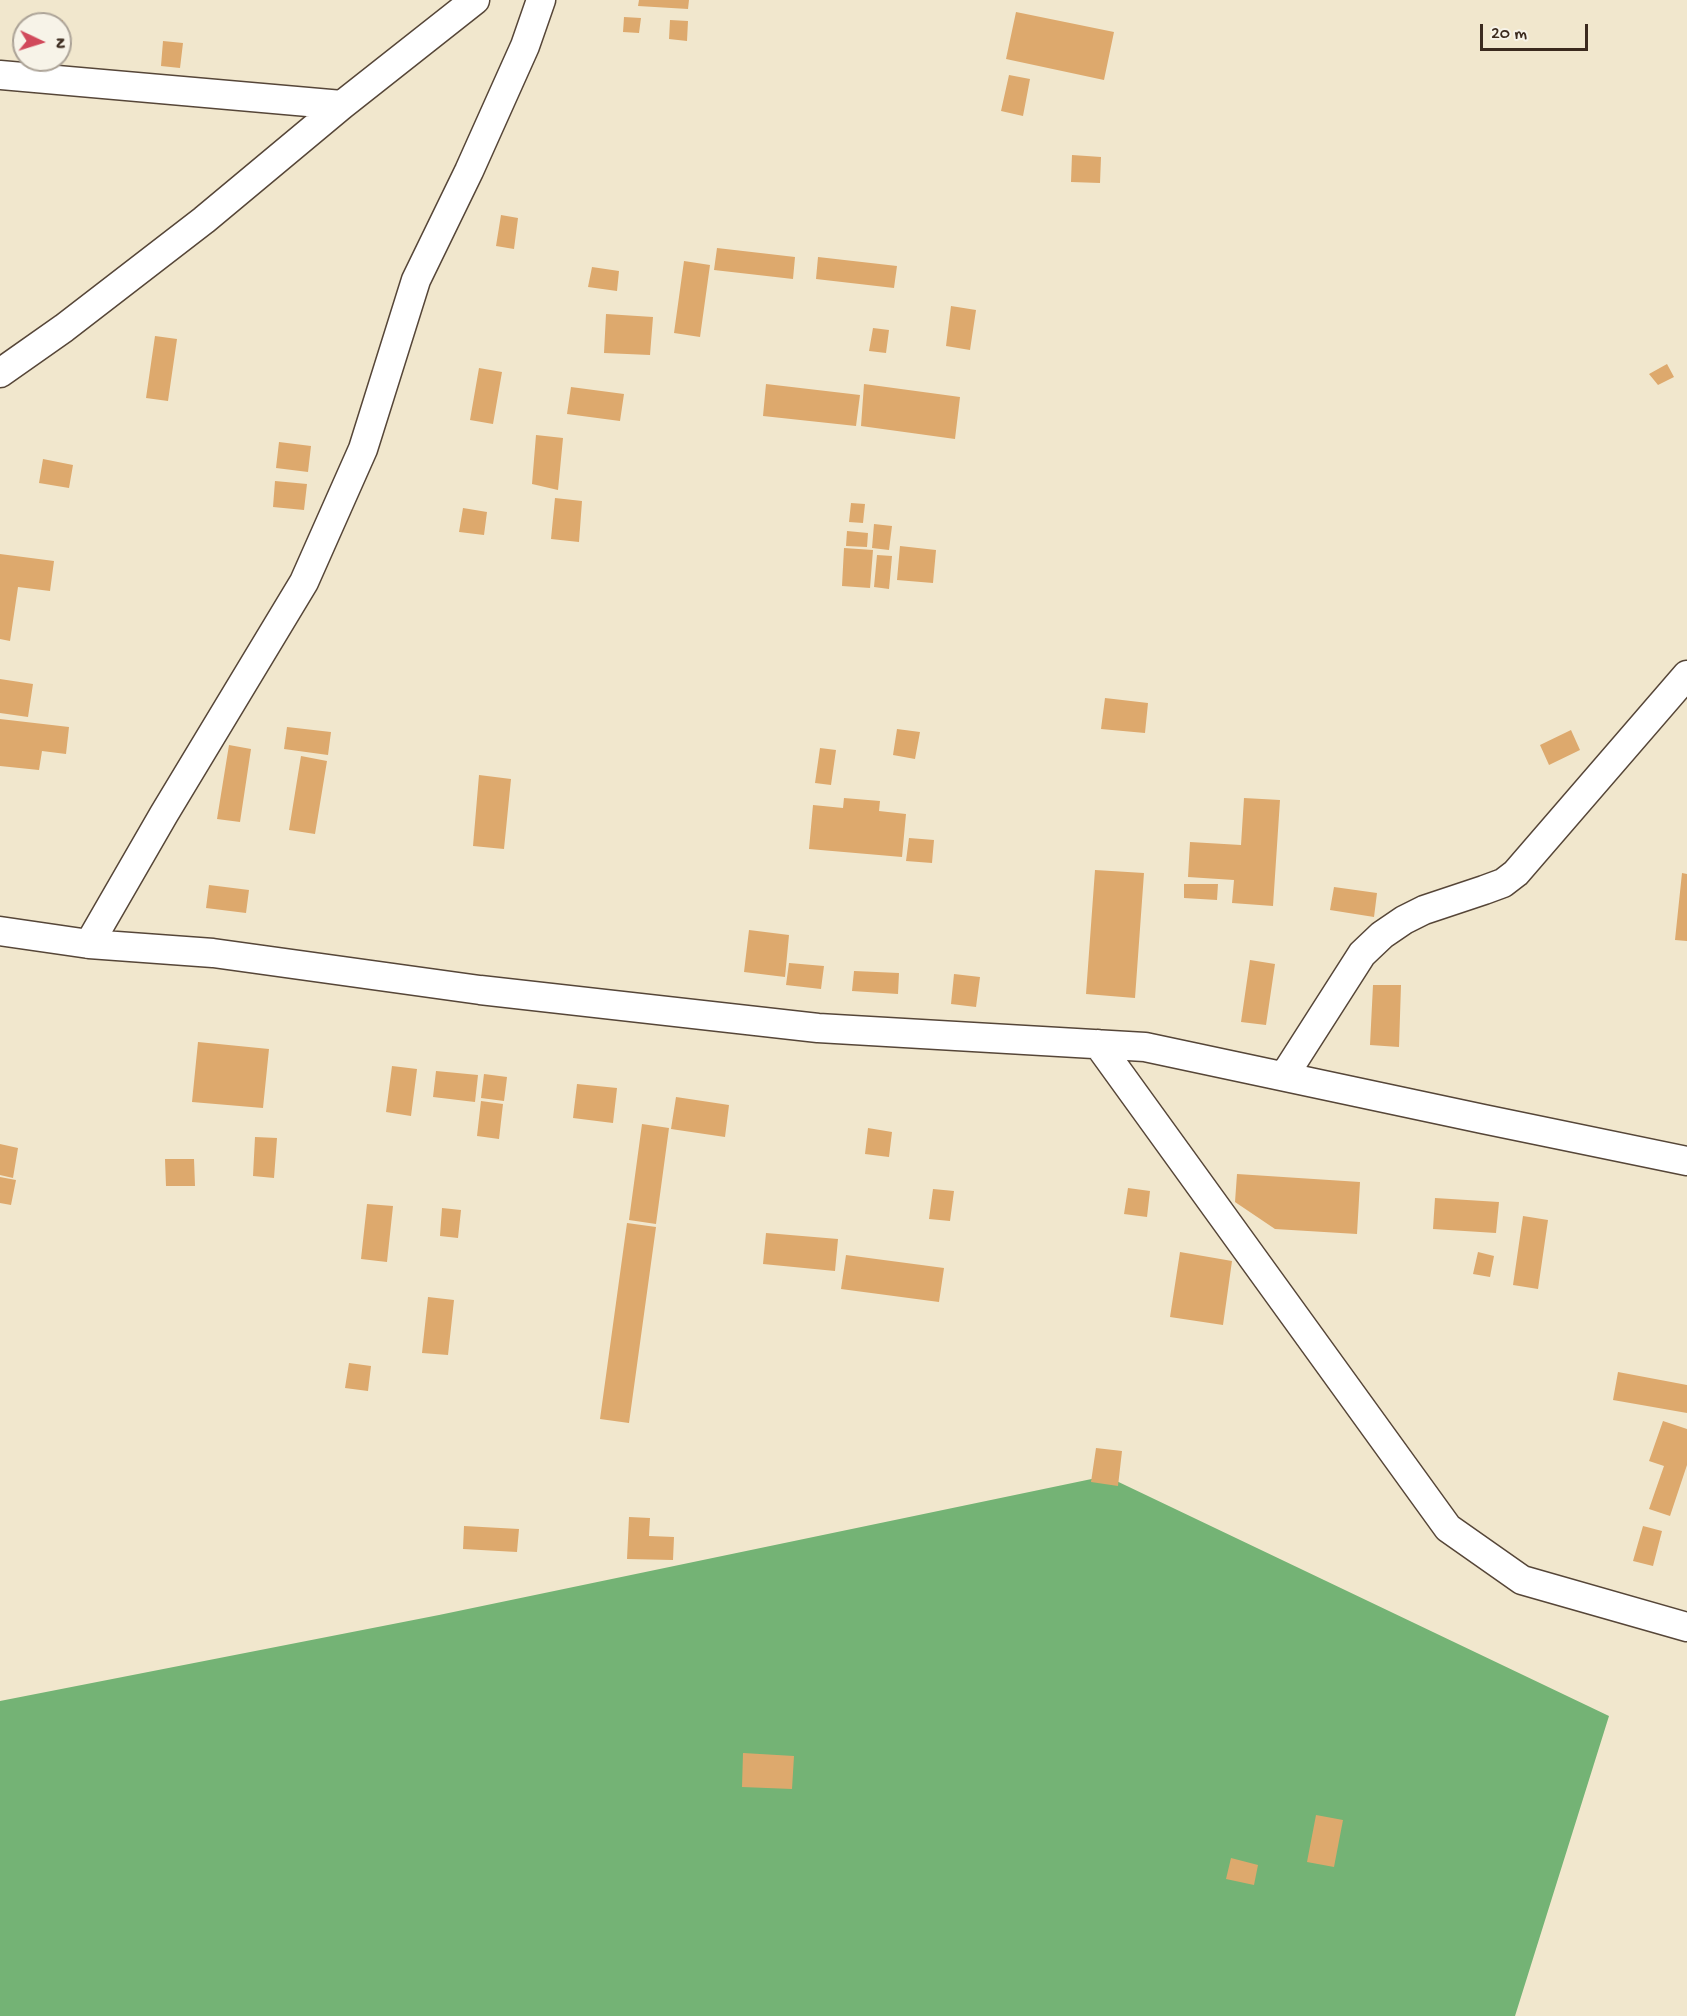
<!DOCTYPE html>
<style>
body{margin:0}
#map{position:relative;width:1687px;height:2016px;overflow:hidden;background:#f1e7cd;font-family:"Gochi Hand",sans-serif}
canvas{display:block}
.north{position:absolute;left:12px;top:12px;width:60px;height:60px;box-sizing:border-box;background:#f7f3e8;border:2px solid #aca397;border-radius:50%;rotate:94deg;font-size:16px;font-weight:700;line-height:24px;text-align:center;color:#3b2a1e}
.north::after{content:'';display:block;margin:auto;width:21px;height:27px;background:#d1495b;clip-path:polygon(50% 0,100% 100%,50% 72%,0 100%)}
.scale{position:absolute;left:1480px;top:24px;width:108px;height:27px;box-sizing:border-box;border:3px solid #3b2a1e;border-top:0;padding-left:8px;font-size:18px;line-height:21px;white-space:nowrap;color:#3b2a1e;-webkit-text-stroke:4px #f7f3e8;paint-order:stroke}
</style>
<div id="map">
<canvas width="1687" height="2016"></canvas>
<div class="north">N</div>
<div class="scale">20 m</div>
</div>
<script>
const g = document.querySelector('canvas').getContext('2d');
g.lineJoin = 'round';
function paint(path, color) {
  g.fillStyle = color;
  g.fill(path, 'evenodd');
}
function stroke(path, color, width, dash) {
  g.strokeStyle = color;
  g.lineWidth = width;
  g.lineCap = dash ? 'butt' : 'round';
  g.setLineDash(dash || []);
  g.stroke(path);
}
paint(new Path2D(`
 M 1106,1476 L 1609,1716 L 1515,2016 L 0,2016 L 0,1701 L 439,1615 Z`), '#74b375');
paint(new Path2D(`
 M 639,0 L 689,0 L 688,9 L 638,6 Z
 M 1016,12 L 1114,32 L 1104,80 L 1006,59 Z
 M 624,17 L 641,18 L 639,33 L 623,32 Z
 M 38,19 L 63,20 L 62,34 L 60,34 L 60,24 L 38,24 Z
 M 670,20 L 688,21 L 687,41 L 669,39 Z
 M 163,41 L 183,43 L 180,68 L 161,66 Z
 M 1009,75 L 1030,79 L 1023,116 L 1001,111 Z
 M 1072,155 L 1101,157 L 1100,183 L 1071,182 Z
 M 501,215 L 518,218 L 514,249 L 496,246 Z
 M 717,248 L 795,257 L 793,279 L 714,270 Z
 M 818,257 L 897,266 L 894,288 L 816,279 Z
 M 684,261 L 710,265 L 700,337 L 674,333 Z
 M 592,267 L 619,271 L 617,291 L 588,287 Z
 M 951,306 L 976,310 L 970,350 L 946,346 Z
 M 606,314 L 653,317 L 650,355 L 604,353 Z
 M 873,328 L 889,330 L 886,353 L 869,351 Z
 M 155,336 L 177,339 L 168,401 L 146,398 Z
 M 1667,364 L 1674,377 L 1658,385 L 1649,374 Z
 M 479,368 L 502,372 L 493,424 L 470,420 Z
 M 766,384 L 860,395 L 856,426 L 763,416 Z
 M 864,384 L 960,397 L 955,439 L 861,426 Z
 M 571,387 L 624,394 L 620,421 L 567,414 Z
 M 536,435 L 563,438 L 558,490 L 532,484 Z
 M 279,442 L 311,446 L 308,472 L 276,468 Z
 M 43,459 L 73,465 L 69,488 L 39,483 Z
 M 275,481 L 307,484 L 304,510 L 273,507 Z
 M 555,498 L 582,501 L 579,542 L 551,539 Z
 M 851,503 L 865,504 L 863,523 L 849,522 Z
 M 463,508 L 487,512 L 484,535 L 459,532 Z
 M 874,524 L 892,526 L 889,550 L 872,548 Z
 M 847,531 L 868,533 L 867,547 L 846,546 Z
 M 900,546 L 936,550 L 933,583 L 897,580 Z
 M 844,548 L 873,550 L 870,588 L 842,586 Z
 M 0,554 L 54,561 L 50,591 L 18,587 L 10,641 L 0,639 Z
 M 877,555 L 892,556 L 889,589 L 874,587 Z
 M 0,679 L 33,684 L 28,717 L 0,713 Z
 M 1105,698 L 1148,703 L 1145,733 L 1101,729 Z
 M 0,719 L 69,727 L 66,754 L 42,751 L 39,770 L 0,766 Z
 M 287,727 L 331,732 L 328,755 L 284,749 Z
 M 897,729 L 920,732 L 915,759 L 893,755 Z
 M 1571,730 L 1580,750 L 1549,765 L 1540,745 Z
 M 229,745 L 251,749 L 240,822 L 217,819 Z
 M 820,748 L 836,750 L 831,785 L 815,783 Z
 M 301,756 L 327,761 L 315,834 L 289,830 Z
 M 479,775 L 511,779 L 504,849 L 473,846 Z
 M 844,798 L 880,801 L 879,811 L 906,814 L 902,857 L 809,849 L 813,805 L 843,808 Z
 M 1244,798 L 1280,800 L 1273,906 L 1232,903 L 1234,880 L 1188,877 L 1190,842 L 1241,845 Z
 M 909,838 L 934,840 L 932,863 L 906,861 Z
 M 1095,870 L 1144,873 L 1135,998 L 1086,994 Z
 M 1682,873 L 1687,874 L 1687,941 L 1675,940 Z
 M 1184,884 L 1218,884 L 1217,900 L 1184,898 Z
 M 209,885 L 249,890 L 246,913 L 206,908 Z
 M 1334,887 L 1377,893 L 1374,917 L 1330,910 Z
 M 749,930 L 789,935 L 785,977 L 744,972 Z
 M 1250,960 L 1275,964 L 1266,1025 L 1241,1022 Z
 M 789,963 L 824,966 L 821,989 L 786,985 Z
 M 854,971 L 899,973 L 898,994 L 852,991 Z
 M 954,974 L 980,977 L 976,1007 L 951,1004 Z
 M 1373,985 L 1401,985 L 1399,1047 L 1370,1045 Z
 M 198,1042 L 269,1049 L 263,1108 L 192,1102 Z
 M 392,1066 L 417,1069 L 411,1116 L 386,1112 Z
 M 436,1071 L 478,1075 L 475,1102 L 433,1097 Z
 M 484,1074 L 507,1077 L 504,1101 L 481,1098 Z
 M 577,1084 L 617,1088 L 613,1123 L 573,1118 Z
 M 676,1097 L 729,1105 L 725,1137 L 671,1129 Z
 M 481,1101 L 503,1104 L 499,1139 L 477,1136 Z
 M 642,1124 L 669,1128 L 656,1224 L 629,1220 Z
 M 868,1128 L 892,1132 L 889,1157 L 865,1154 Z
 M 255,1137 L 277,1138 L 274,1178 L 253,1176 Z
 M 0,1144 L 18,1148 L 13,1178 L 0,1175 Z
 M 165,1159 L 194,1159 L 195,1186 L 166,1186 Z
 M 1237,1174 L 1360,1182 L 1357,1234 L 1275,1229 L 1235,1202 Z
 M 0,1177 L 16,1180 L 11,1205 L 0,1203 Z
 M 1128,1188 L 1150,1191 L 1147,1217 L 1124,1214 Z
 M 933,1189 L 954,1191 L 950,1221 L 929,1219 Z
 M 1435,1198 L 1499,1202 L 1496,1233 L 1433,1229 Z
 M 367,1204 L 393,1206 L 387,1262 L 361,1259 Z
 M 442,1208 L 461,1210 L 458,1238 L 440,1236 Z
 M 1523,1216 L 1548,1220 L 1538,1289 L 1513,1285 Z
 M 627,1223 L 656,1227 L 629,1423 L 600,1419 Z
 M 766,1233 L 838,1239 L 835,1271 L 763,1264 Z
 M 1180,1252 L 1232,1261 L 1223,1325 L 1170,1317 Z
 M 1478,1252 L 1494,1256 L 1490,1277 L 1473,1274 Z
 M 846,1255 L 944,1268 L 939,1302 L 841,1289 Z
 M 428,1297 L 454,1300 L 448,1355 L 422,1353 Z
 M 349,1363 L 371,1366 L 368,1391 L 345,1388 Z
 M 1618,1372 L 1687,1385 L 1687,1413 L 1613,1400 Z
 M 1663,1421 L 1687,1429 L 1687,1465 L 1670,1516 L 1649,1509 L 1664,1466 L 1649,1461 Z
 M 1096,1448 L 1122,1451 L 1118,1486 L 1091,1482 Z
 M 629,1517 L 650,1518 L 649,1536 L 674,1537 L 673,1560 L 627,1559 Z
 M 464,1526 L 519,1529 L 517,1552 L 463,1549 Z
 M 1643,1526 L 1662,1531 L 1653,1566 L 1633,1561 Z
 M 743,1753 L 794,1756 L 792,1789 L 742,1787 Z
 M 1316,1815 L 1343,1820 L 1334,1867 L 1307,1862 Z
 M 1231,1858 L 1258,1865 L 1254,1885 L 1226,1879 Z`), '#dda96d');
const street = new Path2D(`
 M 0,75 L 342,105
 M 0,373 L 64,328 L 204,220 L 342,105 L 475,0
 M 0,931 L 89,944 L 213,953 L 480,990 L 818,1028 L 1145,1047 L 1483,1119 L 1687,1161
 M 89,944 L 164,814 L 304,582 L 363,449 L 416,280 L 469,171 L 525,46 L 541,0
 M 1098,1044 L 1448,1528 L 1522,1580 L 1687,1627
 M 1284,1076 L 1362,954 L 1382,935 L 1404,920 L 1424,910 L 1484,890 L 1503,883 L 1516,873 L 1687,675`);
stroke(street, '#564638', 31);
stroke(street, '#fff', 28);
</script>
